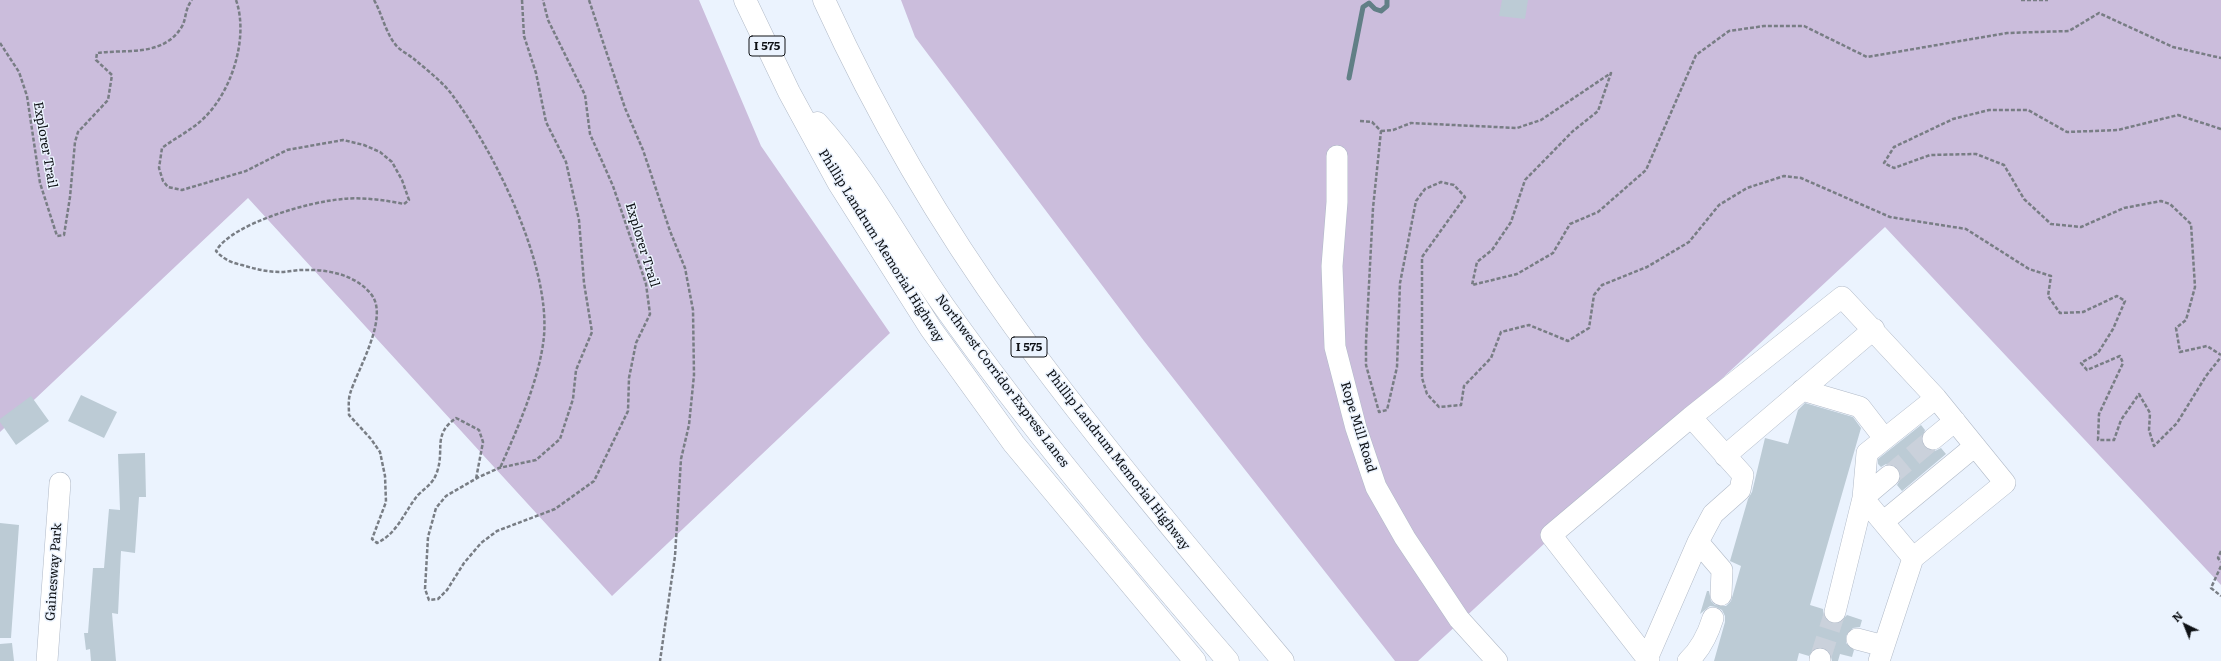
<!DOCTYPE html>
<style>
body{margin:0}
#map{position:relative;width:2221px;height:661px;overflow:hidden;background:#ebf3fe;font-family:Literata,serif}
canvas{display:block}
.north{position:absolute;left:2165px;top:605px;width:40px;height:40px;-webkit-text-stroke:3px #ebf3fe;paint-order:stroke;rotate:317deg;font-size:11px;font-weight:700;line-height:16px;text-align:center;color:#0e1115}
.north::after{content:'';display:block;margin:auto;width:14px;height:18px;background:#0e1115;clip-path:polygon(50% 0,100% 100%,50% 72%,0 100%)}
</style>
<div id="map">
<canvas width="2221" height="661"></canvas>
<div class="north">N</div>
</div>
<script>
const g = document.querySelector('canvas').getContext('2d');
g.lineJoin = 'round';
function paint(path, color) {
  g.fillStyle = color;
  g.fill(path, 'evenodd');
}
function stroke(path, color, width, dash) {
  g.strokeStyle = color;
  g.lineWidth = width;
  g.lineCap = dash ? 'butt' : 'round';
  g.setLineDash(dash || []);
  g.stroke(path);
}
function label(font, color, halo, rows, align = 'center') {
  g.font = font + ' Literata,serif';
  g.lineWidth = 3;
  g.setLineDash([]);
  g.textBaseline = 'middle';
  g.strokeStyle = halo;
  g.fillStyle = color;
  for (const [text, x, y, turn = 0] of rows) {
    g.save();
    g.translate(x, y);
    g.rotate((+turn || 0) * Math.PI / 180);
    g.textAlign = isNaN(turn) ? turn : align;
    if (halo) g.strokeText(text, 0, 0);
    g.fillText(text, 0, 0);
    g.restore();
  }
}
paint(new Path2D(`
 M 0,0 L 699,0 L 761,146 L 890,333 L 612,596 L 248,198 L 0,432 Z
 M 901,0 L 2221,0 L 2221,585 L 1885,227 L 1418,661 L 1395,661 L 1144,341 L 915,37 Z`), '#cbbddc');
stroke(new Path2D(`
 M 1349,78 L 1363,7 L 1369,3 L 1375,9 L 1381,11 L 1387,6 L 1387,0`), '#617f86', 5);
paint(new Path2D(`
 M 1502,0 L 1528,0 L 1525,19 L 1499,16 Z
 M 81,395 L 117,412 L 104,438 L 68,421 Z
 M 31,396 L 49,421 L 16,445 L 0,422 L 0,419 Z
 M 1805,403 L 1853,417 L 1861,428 L 1810,605 L 1823,609 L 1824,616 L 1832,624 L 1839,623 L 1847,615 L 1862,620 L 1860,627 L 1853,628 L 1846,636 L 1846,643 L 1854,650 L 1852,657 L 1840,654 L 1838,661 L 1832,661 L 1830,653 L 1826,648 L 1820,647 L 1814,649 L 1809,656 L 1799,653 L 1797,661 L 1714,661 L 1725,622 L 1725,616 L 1722,610 L 1716,607 L 1710,606 L 1700,614 L 1707,591 L 1709,591 L 1711,601 L 1715,605 L 1726,606 L 1731,601 L 1741,566 L 1730,561 L 1748,499 L 1752,492 L 1765,438 L 1788,444 L 1798,410 Z
 M 1921,425 L 1925,430 L 1921,441 L 1924,447 L 1935,451 L 1941,448 L 1946,454 L 1902,491 L 1897,485 L 1900,480 L 1898,469 L 1893,465 L 1886,464 L 1881,467 L 1878,464 L 1878,459 Z
 M 145,453 L 146,497 L 139,497 L 135,553 L 121,551 L 118,614 L 112,613 L 116,661 L 91,661 L 90,649 L 86,650 L 84,633 L 88,633 L 93,568 L 104,568 L 109,509 L 120,510 L 118,454 Z
 M 0,523 L 19,525 L 11,638 L 0,638 Z
 M 12,643 L 14,661 L 0,661 L 0,644 Z`), '#bccbd5');
stroke(new Path2D(`
 M 1889,476 L 1933,439
 M 1820,659 L 1835,612`), '#cad1db', 21, [21, 10]);
const minor = new Path2D(`
 M 1337,156 L 1337,202 L 1332,266 L 1335,347 L 1356,428 L 1376,487 L 1405,538 L 1459,619 L 1497,661
 M 1802,390 L 1860,407 L 1884,438
 M 1933,439 L 1955,421
 M 1725,456 L 1874,329
 M 1883,522 L 1975,446
 M 1698,542 L 1722,570 L 1721,595
 M 1913,558 L 1863,498 L 1867,453 L 1936,398
 M 1835,612 L 1863,498 L 1889,476
 M 1857,639 L 1884,646
 M 1647,659 L 1698,542 L 1713,514 L 1740,490 L 1743,475 L 1691,417
 M 47,661 L 60,483
 M 1649,661 L 1551,535 L 1691,417 L 1842,297 L 1936,398 L 2005,483 L 1913,558 L 1879,661
 M 1688,661 C 1700,650 1708,634 1713,618
 M 1820,661 L 1820,659`);
const highway = new Path2D(`
 M 745,0 L 789,92 L 838,182 L 931,329 L 1014,444 L 1195,661
 M 824,0 C 876,114 940,224 1014,326 C 1098,442 1191,551 1283,661
 M 817,123 C 866,177 901,245 943,305 C 1031,429 1129,546 1228,661`);
stroke(minor, '#b0b9c7', 22);
stroke(highway, '#b0b9c7', 23);
stroke(new Path2D(`
 M 236,0 C 249,37 232,91 204,118 C 192,130 175,138 162,148 L 159,168 L 163,181 L 168,187 L 182,190 L 246,171 L 287,150 L 343,140 L 364,145 L 380,152 L 392,162 L 402,180 L 409,200 L 404,204 C 385,200 362,197 343,199 C 312,201 232,223 216,251 C 223,259 232,263 242,265 C 255,269 267,272 281,272 C 288,272 295,270 302,270 C 326,269 355,274 371,294 C 390,317 357,370 350,394 C 348,401 349,408 349,415 L 371,439 L 380,452 L 385,476 L 386,502 L 372,539 L 377,543 C 398,533 404,512 418,495 C 426,487 433,484 437,472 C 445,449 432,435 456,418 L 479,430 L 483,442 L 476,479
 M 374,0 C 382,14 385,31 395,44 C 399,50 408,54 414,59 C 427,70 443,82 453,96 C 495,153 550,264 544,336 C 540,378 517,430 500,468
 M 522,0 L 524,36 L 536,73 L 546,122 L 566,162 L 579,220 L 584,283 L 592,332 L 576,370 L 573,399 L 560,439 L 536,460 L 499,468 L 479,477 L 446,496 L 436,508 L 428,537 L 425,589 L 429,600 L 438,599 L 447,590 L 464,563 L 481,543 L 497,531 L 555,509 L 594,481 L 628,411 L 629,378 L 636,343 L 650,314 L 646,284 L 632,242 L 613,186 L 590,134 L 585,95 L 548,20 L 543,0
 M 589,0 L 625,108 L 643,150 L 670,231 L 685,268 L 693,310 L 694,375 L 689,425 L 681,459 L 675,556 L 660,661
 M 2021,0 L 2048,0
 M 0,43 L 19,72 L 27,96 L 40,183 L 57,236 L 64,235 L 70,197 L 75,142 L 78,132 L 108,100 L 112,75 L 96,60 L 97,53 C 126,49 162,57 181,28 C 187,19 184,10 192,0
 M 1360,121 L 1372,122 L 1381,131 L 1373,208 L 1366,342 L 1366,365 L 1379,412 L 1387,410 L 1397,367 L 1400,283 L 1416,201 L 1425,189 L 1441,182 L 1454,185 L 1465,197 L 1422,257 L 1422,378 L 1427,394 L 1439,407 L 1461,405 L 1464,386 L 1491,358 L 1501,332 L 1529,325 L 1568,341 L 1589,328 L 1594,295 L 1602,285 L 1647,267 L 1689,242 L 1719,205 L 1747,188 L 1784,176 L 1801,178 L 1890,217 L 1966,229 L 2029,269 L 2051,276 L 2048,296 L 2060,313 L 2083,312 L 2117,296 L 2125,301 L 2113,329 L 2098,353 L 2081,363 L 2087,370 L 2120,356 L 2123,363 L 2099,414 L 2098,440 L 2114,440 L 2121,420 L 2139,394 L 2150,413 L 2149,430 L 2154,446 L 2177,423 L 2206,376 L 2221,357
 M 2221,129 L 2178,115 L 2118,130 L 2067,132 L 2028,110 L 1989,110 L 1953,119 L 1894,147 L 1884,163 L 1894,168 L 1930,155 L 1976,154 L 2004,165 L 2024,199 L 2051,224 L 2081,227 L 2124,208 L 2161,201 L 2170,204 L 2191,224 L 2195,287 L 2186,320 L 2176,328 L 2180,352 L 2207,346 L 2221,355
 M 1381,131 L 1393,130 L 1411,123 L 1517,128 L 1541,120 L 1611,73 L 1598,111 L 1573,131 L 1525,180 L 1511,222 L 1492,250 L 1477,262 L 1472,285 L 1517,274 L 1553,253 L 1570,224 L 1598,212 L 1646,170 L 1696,55 L 1729,31 L 1764,26 L 1804,26 L 1867,57 L 2007,33 L 2069,31 L 2099,13 L 2173,47 L 2221,58
 M 2221,551 L 2218,558 L 2221,562
 M 2221,566 L 2211,588 L 2221,596`), '#787d84', 2.5, [4, 2]);
stroke(minor, '#fff', 21);
stroke(highway, '#fff', 22);
for (const [x, y, w] of [
 [767,46,36],
 [1029,347,36]
]) {
  const box = new Path2D();
  box.roundRect(x - w / 2, y - 10, w, 20, 3);
  g.fillStyle = '#ebf3fe';
  g.fill(box);
  stroke(box, '#0e1115', 1);
}
label('bold 12px', '#0e1115', null, [
 ["I 575",767,46],
 ["I 575",1029,347]
]);
label('13px', '#0e1115', '#ebf3fe', [
 ["Explorer Trail",45,145,80],
 ["Explorer Trail",642,245,73],
 ["Phillip Landrum Memorial Highway",881,246,58],
 ["Northwest Corridor Express Lanes",1002,381,53],
 ["Rope Mill Road",1358,427,73],
 ["Phillip Landrum Memorial Highway",1118,460,52],
 ["Gainesway Park",54,572,-86]
]);
</script>
